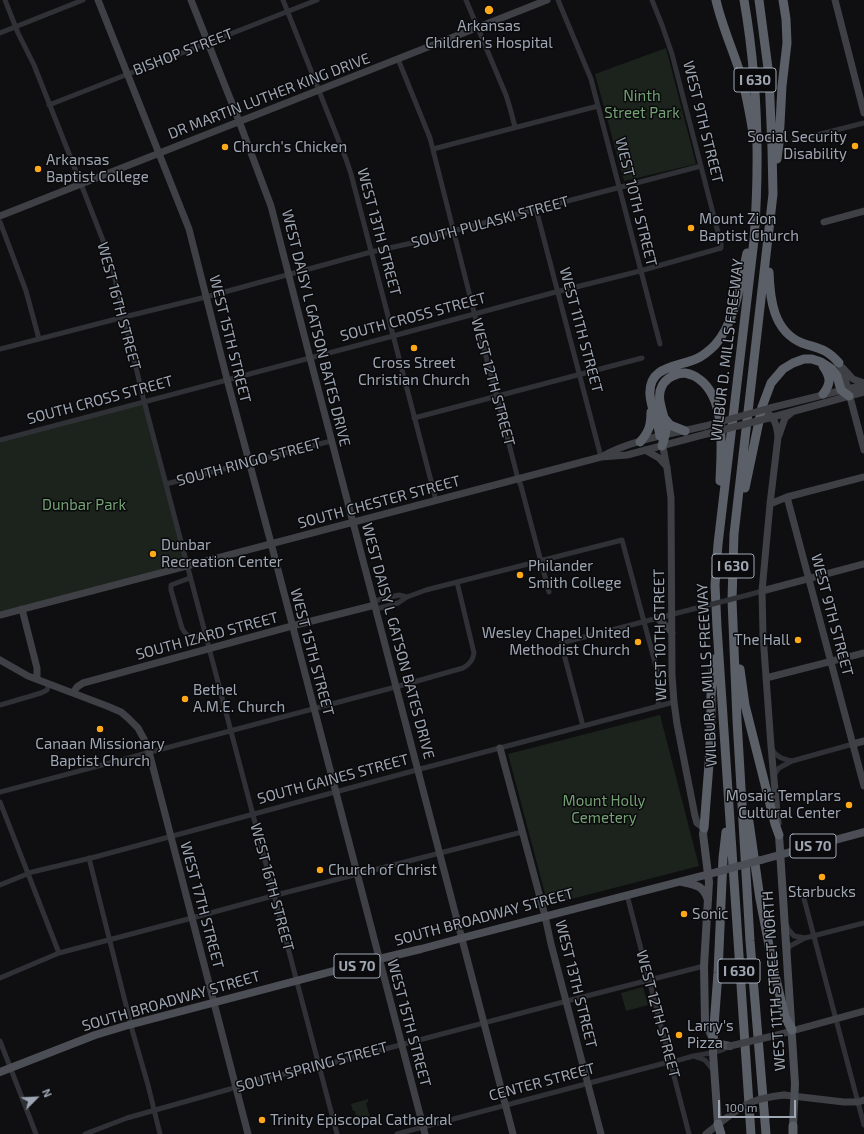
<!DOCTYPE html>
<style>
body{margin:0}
#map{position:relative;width:864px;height:1134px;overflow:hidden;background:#0f0f11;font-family:"Exo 2",sans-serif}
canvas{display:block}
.north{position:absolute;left:16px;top:1078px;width:40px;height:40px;-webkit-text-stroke:3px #0a0a0c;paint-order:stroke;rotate:66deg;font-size:11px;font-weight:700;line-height:16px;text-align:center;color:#9ea6b3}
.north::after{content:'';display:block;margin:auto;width:14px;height:18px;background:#9ea6b3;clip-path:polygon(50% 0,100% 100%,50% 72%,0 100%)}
.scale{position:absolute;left:718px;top:1100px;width:78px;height:18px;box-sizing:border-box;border:2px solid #9ea6b3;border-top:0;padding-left:5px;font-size:12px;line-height:14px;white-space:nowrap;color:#9ea6b3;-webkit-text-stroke:3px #0a0a0c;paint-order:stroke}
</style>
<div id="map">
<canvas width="864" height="1134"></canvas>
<div class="north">N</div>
<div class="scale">100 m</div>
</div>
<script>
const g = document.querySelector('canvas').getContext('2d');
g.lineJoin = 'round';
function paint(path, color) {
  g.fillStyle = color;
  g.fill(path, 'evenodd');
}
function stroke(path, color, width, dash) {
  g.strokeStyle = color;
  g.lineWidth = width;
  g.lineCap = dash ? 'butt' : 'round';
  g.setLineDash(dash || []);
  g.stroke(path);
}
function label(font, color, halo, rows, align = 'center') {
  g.font = font + ' "Exo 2",sans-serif';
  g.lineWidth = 3;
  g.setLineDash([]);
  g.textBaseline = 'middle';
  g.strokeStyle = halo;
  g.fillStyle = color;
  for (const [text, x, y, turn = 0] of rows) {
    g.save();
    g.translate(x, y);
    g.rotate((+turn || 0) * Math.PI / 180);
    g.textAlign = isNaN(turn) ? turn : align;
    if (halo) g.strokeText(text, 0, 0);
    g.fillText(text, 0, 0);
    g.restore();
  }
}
paint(new Path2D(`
 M 666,48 L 696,164 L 624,181 L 595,74 Z
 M 144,401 L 187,566 L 0,615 L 0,440 Z
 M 660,715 L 699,866 L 548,905 L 508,754 Z
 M 643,987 L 648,1005 L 626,1011 L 621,993 Z
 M 368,1099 L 368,1102 L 366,1103 L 370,1117 L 357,1121 L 355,1111 L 353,1111 L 351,1104 Z`), '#1b231c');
stroke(new Path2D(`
 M 5,0 L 18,33 L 34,65 L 81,184 L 104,243 L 113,271 L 144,401 L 337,1134
 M 283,0 L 346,159 L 351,174 L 436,500
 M 466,0 L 506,95 L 510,108 L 515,127
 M 558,0 L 591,79 L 660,344
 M 0,33 L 83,0
 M 398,59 L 430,138 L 476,320 L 497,397 L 518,479 L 521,486 L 549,592
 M 49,105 L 317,0
 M 793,141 L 864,123
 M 433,149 L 598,106
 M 536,209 L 601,457
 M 0,222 L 26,291 L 39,339
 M 0,349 L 124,317 L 206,297 L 371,252 L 412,243 L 453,231 L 701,166
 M 414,418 L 642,358
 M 0,440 L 393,336 L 552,293 L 640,271 L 721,248 L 721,244 L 672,54 L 662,25 L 652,0
 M 166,484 L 331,441
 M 190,578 L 171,585 L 171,590 L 182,628 C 188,640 195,637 205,634
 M 748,595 L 762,591
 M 374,601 L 399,595 L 407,597
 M 376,609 L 398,603 L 407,597 L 426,590 L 622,540 L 657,670 L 659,688 L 658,706
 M 0,705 L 41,693 L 47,690 L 49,684
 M 583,726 L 561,643 L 693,609
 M 772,749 C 776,757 783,759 792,761
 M 774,775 L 779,768 L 792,761 L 853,744
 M 0,792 L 403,685 L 463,668 C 469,665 473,660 474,653 L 457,582
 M 0,802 L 59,953
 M 89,858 L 133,1033 L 148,1085 L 160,1134
 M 0,885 L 32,872 L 95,857 L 424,768 L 674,702
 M 627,895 L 689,1134
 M 803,895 L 864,1125
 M 787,926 L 788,929 L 794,936 L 805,938 L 864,923
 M 787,951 L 790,946 L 805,938
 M 0,978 L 59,953 L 192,918 L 280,894 L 522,832
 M 0,1041 L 36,1134
 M 696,1057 L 705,1060 L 713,1070
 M 85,1134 L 127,1118 L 230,1089 L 256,1080 L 313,1068 L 567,1001 L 704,966
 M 397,1134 L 665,1063 C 675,1062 683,1059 693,1056 C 707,1053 716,1054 730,1046`), '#303136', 5);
stroke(new Path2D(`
 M 98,0 L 189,229 L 229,387 L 271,543 L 425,1134
 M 191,0 L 239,121 L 271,206 L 310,358 L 513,1134
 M 835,0 L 864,113
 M 0,216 L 547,0
 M 824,222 L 864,211
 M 839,363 L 845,378 L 864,450
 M 843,368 L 853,379 L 864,383
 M 770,408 L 864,385
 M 764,410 C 774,416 777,425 778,437 L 770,504 L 762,591 L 763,635 L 771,746 L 778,823
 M 769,418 L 864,392
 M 779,435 L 785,418 L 791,413
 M 662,442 L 667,468 L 671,498 L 672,675 L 674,702 L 677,724 L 695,816 L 697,823 L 704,828
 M 645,450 L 659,458 L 667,467
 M 603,456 C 630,440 675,433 705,426
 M 787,497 L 864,786
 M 770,504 L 787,497 L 864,477
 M 762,591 L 864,564
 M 22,609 L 37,668 L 37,679
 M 0,615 L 601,457 L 627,455 L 706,434
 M 657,618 L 667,627 L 672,633
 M 0,660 L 28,676 L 107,706 L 121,712 L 128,718 L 138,728 L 145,741 L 149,752 L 248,1134
 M 766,678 L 864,653
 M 73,693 L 77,687 L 83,683 L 292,626 L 375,605
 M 853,744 L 864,741
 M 500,748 L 545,916 L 551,944 L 601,1134
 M 773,1036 L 864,1011
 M 784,1095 L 844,1102 L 858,1102 L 864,1100
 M 706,1134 L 725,1119`), '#3e4046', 7);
stroke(new Path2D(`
 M 704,828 L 703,834 L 709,882 L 704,966 L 705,1022 L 713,1039 L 713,1053 L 718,1124
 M 779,835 L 795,1084 L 793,1126
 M 761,860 L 864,832
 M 682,882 C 696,885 703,885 708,900
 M 713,1039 L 720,1044 L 730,1046
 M 0,1072 L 95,1035 L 125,1026 L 379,959 L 421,949 L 462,938 L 717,872`), '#4b4e55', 8);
stroke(new Path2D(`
 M 716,0 C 722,27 734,52 742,79 C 747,97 750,115 753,133
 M 744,0 C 758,80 760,159 754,240 L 718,544 L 715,585 L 717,627 L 751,1134
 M 759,0 L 769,76 L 772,148 L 773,194 L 734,534 L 732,600 L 737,720 L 750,941 L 766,1134
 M 777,159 L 779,143 L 782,86 L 787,43 L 786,19 L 783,0
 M 769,272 C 770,299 773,331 802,343 C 819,349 826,348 839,363
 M 823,366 C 831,377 831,384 823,394
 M 665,419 L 670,425 L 685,431
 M 660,436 C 658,422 651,409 650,395 C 648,366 677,367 696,359 C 703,356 710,350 715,345 C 736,321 740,283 747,253
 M 640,442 C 649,432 651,425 651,412
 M 662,446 C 664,440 666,434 666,428 C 665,414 655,399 662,386 C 666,378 676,373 685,373 C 690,374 695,376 699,379 C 727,399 721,451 720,481
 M 745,488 L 762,407 L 771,383 L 783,369 L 793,363 L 804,359 L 812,359 L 821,362 L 832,369 L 837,376 L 841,390 L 849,396
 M 740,669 L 745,705 L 775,824 L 779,835
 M 749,822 L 760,899 L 774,971 L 785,1017 L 792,1030
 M 704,828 L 709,764 L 711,726 L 711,695 L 714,659
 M 713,1039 L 718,973 L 723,858 L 726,832
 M 718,1124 L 721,1134
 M 793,1134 L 793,1126`), '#5b5f67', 9);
stroke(new Path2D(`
 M 693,609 L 748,595`), '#303136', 5);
stroke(new Path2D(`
 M 705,426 L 770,408
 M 706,434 L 769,418
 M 730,1046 L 773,1036
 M 725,1119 C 747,1102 757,1098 784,1095`), '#3e4046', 7);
stroke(new Path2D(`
 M 717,872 L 761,860`), '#4b4e55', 8);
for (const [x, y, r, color] of [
 [489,10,5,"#ffa919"],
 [855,146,4,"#ffa919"],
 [225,147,4,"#ffa919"],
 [38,169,4,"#ffa919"],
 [691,228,4,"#ffa919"],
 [414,348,4,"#ffa919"],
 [153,554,4,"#ffa919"],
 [520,575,4,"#ffa919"],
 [798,640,4,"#ffa919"],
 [638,642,4,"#ffa919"],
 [185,699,4,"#ffa919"],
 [100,729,4,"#ffa919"],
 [849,805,4,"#ffa919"],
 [320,870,4,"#ffa919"],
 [822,877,4,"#ffa919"],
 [684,914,4,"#ffa919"],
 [679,1035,4,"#ffa919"],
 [262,1120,4,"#ffa919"]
]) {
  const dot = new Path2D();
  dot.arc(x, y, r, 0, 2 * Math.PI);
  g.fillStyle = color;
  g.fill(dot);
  stroke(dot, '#0a0a0c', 1.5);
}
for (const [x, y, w] of [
 [755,80,42],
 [733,566,42],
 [813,846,46],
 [357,966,46],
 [739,971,42]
]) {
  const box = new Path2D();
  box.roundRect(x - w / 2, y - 12, w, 24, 3);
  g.fillStyle = '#0a0a0c';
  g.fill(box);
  stroke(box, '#9ea6b3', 1);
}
label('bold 14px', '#9ea6b3', null, [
 ["I 630",755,80],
 ["I 630",733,566],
 ["US 70",813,846],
 ["US 70",357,966],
 ["I 630",739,971]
]);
label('15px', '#9ea6b3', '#0a0a0c', [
 ["Arkansas",489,26,"center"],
 ["Children's Hospital",489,43,"center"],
 ["Social Security",847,137,"right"],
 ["Disability",847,154,"right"],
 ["Church's Chicken",233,147],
 ["Arkansas",46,160],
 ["Baptist College",46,177],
 ["Mount Zion",699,219],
 ["Baptist Church",699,236],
 ["Cross Street",414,363,"center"],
 ["Christian Church",414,380,"center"],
 ["Dunbar",161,545],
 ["Recreation Center",161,562],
 ["Philander",528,566],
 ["Smith College",528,583],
 ["Wesley Chapel United",630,633,"right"],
 ["Methodist Church",630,650,"right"],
 ["The Hall",790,640,"right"],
 ["Bethel",193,690],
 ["A.M.E. Church",193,707],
 ["Canaan Missionary",100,744,"center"],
 ["Baptist Church",100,761,"center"],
 ["Mosaic Templars",841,796,"right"],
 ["Cultural Center",841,813,"right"],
 ["Church of Christ",328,870],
 ["Starbucks",822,892,"center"],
 ["Sonic",692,914],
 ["Larry's",687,1026],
 ["Pizza",687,1043],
 ["Trinity Episcopal Cathedral",270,1120]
], 'left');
label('15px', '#9ea6b3', '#0a0a0c', [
 ["BISHOP STREET",183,52,-21],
 ["DR MARTIN LUTHER KING DRIVE",269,96,-21],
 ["WEST 9TH STREET",703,122,76],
 ["WEST 10TH STREET",636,202,76],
 ["SOUTH PULASKI STREET",490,222,-15],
 ["WEST 13TH STREET",379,232,75],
 ["WEST 16TH STREET",119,306,75],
 ["SOUTH CROSS STREET",413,317,-15],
 ["WEST DAISY L GATSON BATES DRIVE",316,328,76],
 ["WEST 11TH STREET",581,330,75],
 ["WEST 15TH STREET",230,339,76],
 ["WILBUR D. MILLS FREEWAY",727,350,-83],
 ["WEST 12TH STREET",493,382,75],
 ["SOUTH CROSS STREET",100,400,-15],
 ["SOUTH RINGO STREET",249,462,-15],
 ["SOUTH CHESTER STREET",379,502,-15],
 ["WEST 9TH STREET",832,615,75],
 ["WEST 10TH STREET",660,635,-91],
 ["SOUTH IZARD STREET",207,636,-15],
 ["WEST DAISY L GATSON BATES DRIVE",398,641,75],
 ["WEST 15TH STREET",312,652,75],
 ["WILBUR D. MILLS FREEWAY",707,675,-93],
 ["SOUTH GAINES STREET",333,779,-15],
 ["WEST 16TH STREET",272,887,75],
 ["WEST 17TH STREET",202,905,75],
 ["SOUTH BROADWAY STREET",484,917,-15],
 ["WEST 11TH STREET NORTH",774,981,-94],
 ["WEST 13TH STREET",576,984,76],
 ["SOUTH BROADWAY STREET",171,1001,-16],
 ["WEST 12TH STREET",658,1014,75],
 ["WEST 15TH STREET",409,1023,75],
 ["SOUTH SPRING STREET",312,1067,-15],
 ["CENTER STREET",542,1082,-15]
]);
label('15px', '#73a174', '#0a0a0c', [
 ["Ninth",642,96],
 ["Street Park",642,113],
 ["Dunbar Park",84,505],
 ["Mount Holly",604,801],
 ["Cemetery",604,818]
]);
</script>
